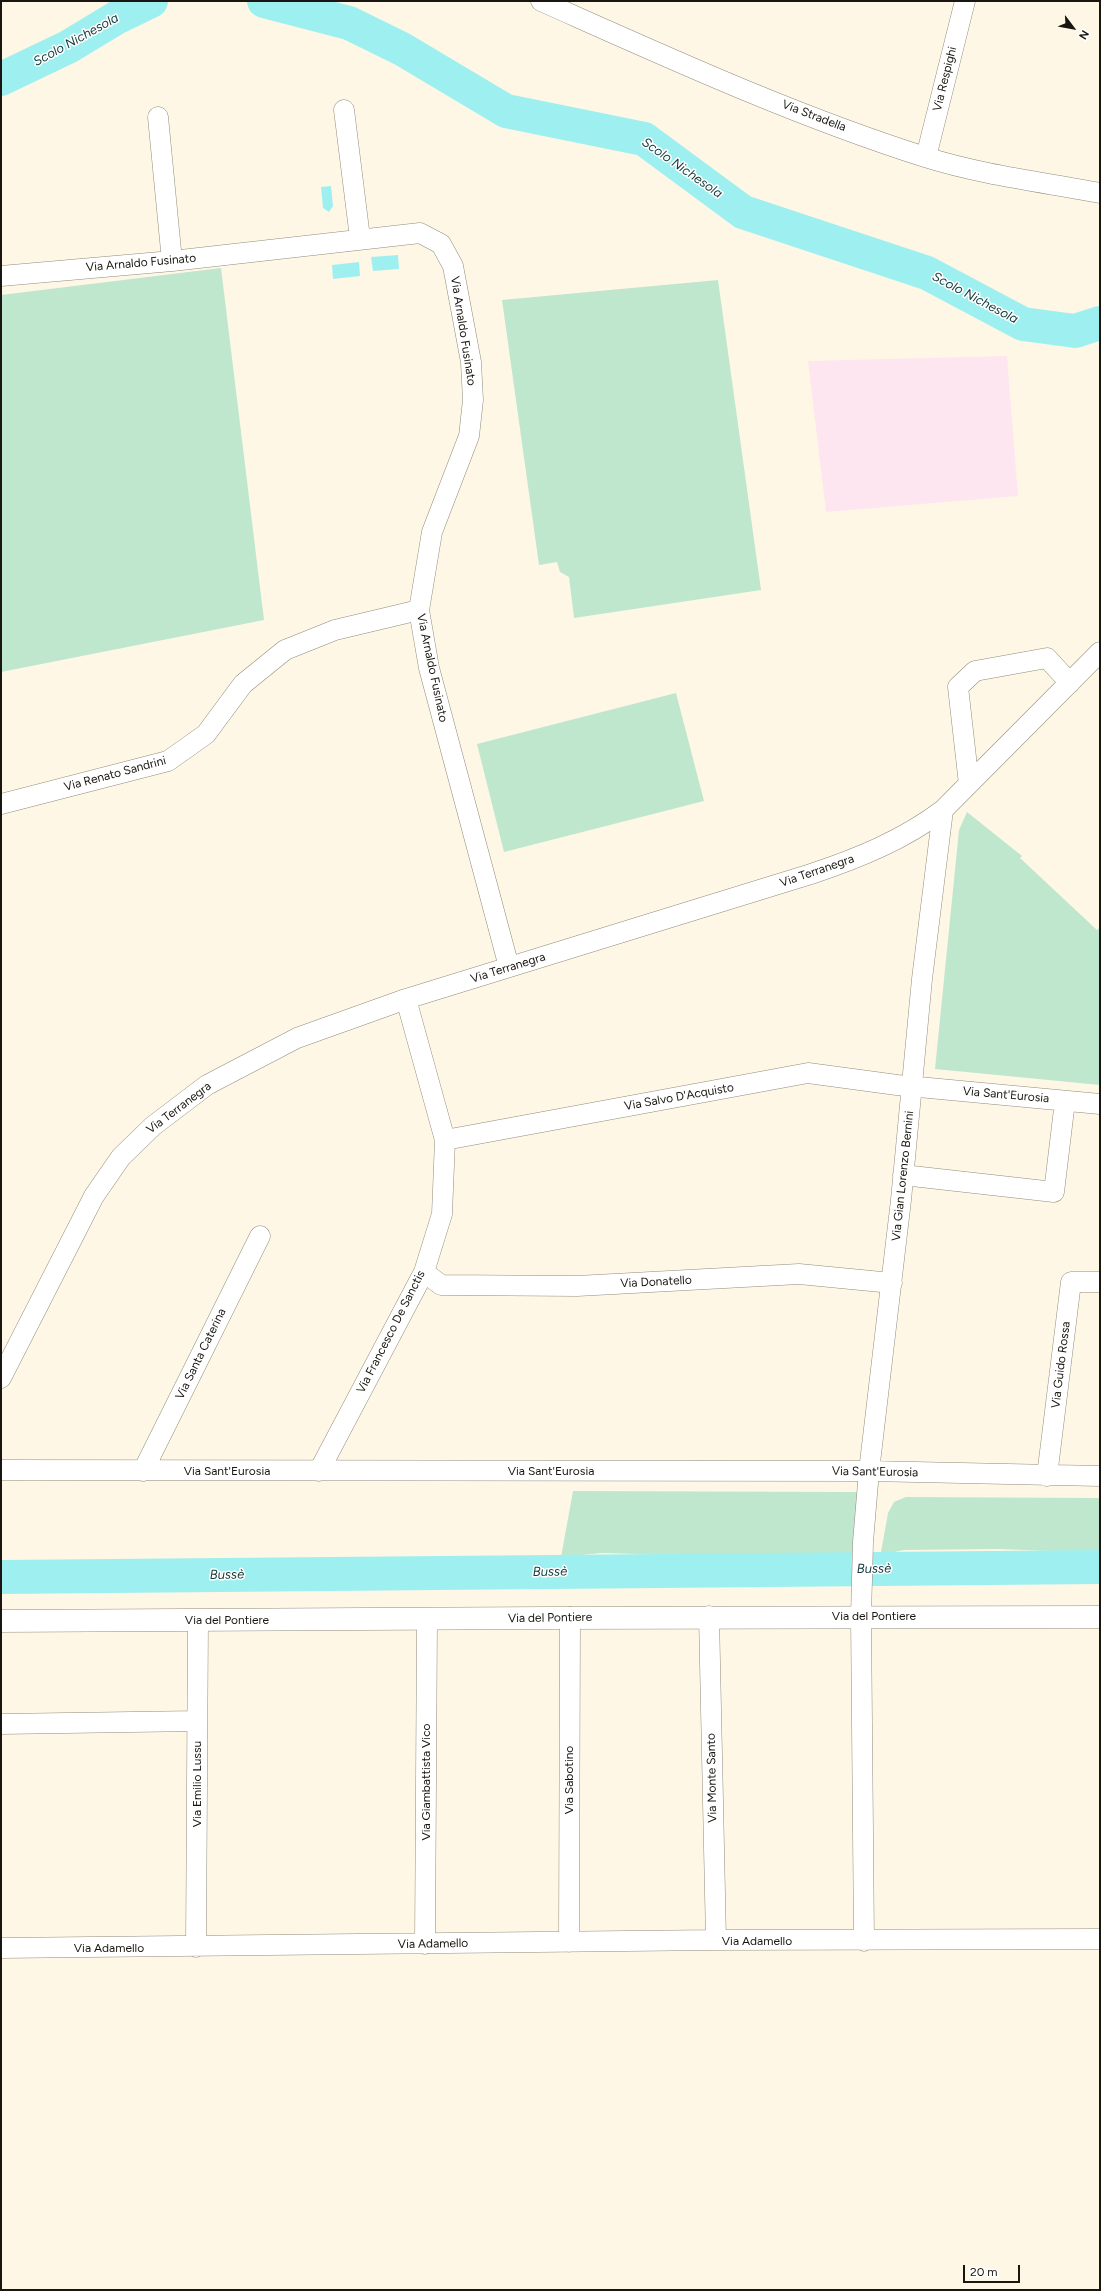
<!DOCTYPE html>
<meta charset="utf-8">
<style>
body{margin:0}
#map{position:relative;width:1101px;height:2291px;overflow:hidden;background:#fef7e6;font-family:Figtree,sans-serif}
canvas{display:block}
.frame{position:absolute;inset:0;border:2px solid #191611;pointer-events:none}
.north{position:absolute;left:1053px;top:8px;width:40px;height:40px;-webkit-text-stroke:3px #fff;paint-order:stroke;rotate:122deg;font-size:11px;font-weight:700;line-height:16px;text-align:center;color:#191611}
.north::after{content:'';display:block;margin:auto;width:14px;height:18px;background:#191611;clip-path:polygon(50% 0,100% 100%,50% 72%,0 100%)}
.scale{position:absolute;left:963px;top:2265px;width:57px;height:18px;box-sizing:border-box;border:2px solid #191611;border-top:0;padding-left:5px;font-size:12px;line-height:14px;white-space:nowrap;color:#191611;-webkit-text-stroke:3px #fff;paint-order:stroke}
</style>
<div id="map">
<canvas width="1101" height="2291"></canvas>
<div class="frame"></div>
<div class="north">N</div>
<div class="scale">20 m</div>
</div>
<script>
const g = document.querySelector('canvas').getContext('2d');
g.lineJoin = 'round';
function paint(path, color) {
  g.fillStyle = color;
  g.fill(path, 'evenodd');
}
function stroke(path, color, width, dash) {
  g.strokeStyle = color;
  g.lineWidth = width;
  g.lineCap = dash ? 'butt' : 'round';
  g.setLineDash(dash || []);
  g.stroke(path);
}
function label(font, color, halo, rows, align = 'center') {
  g.font = font + ' Figtree,sans-serif';
  g.lineWidth = 3;
  g.setLineDash([]);
  g.textBaseline = 'middle';
  g.strokeStyle = halo;
  g.fillStyle = color;
  for (const [text, x, y, turn = 0] of rows) {
    g.save();
    g.translate(x, y);
    g.rotate((+turn || 0) * Math.PI / 180);
    g.textAlign = isNaN(turn) ? turn : align;
    if (halo) g.strokeText(text, 0, 0);
    g.fillText(text, 0, 0);
    g.restore();
  }
}
paint(new Path2D(`
 M 1007,356 L 1018,496 L 826,512 L 808,361 Z`), '#fee6f1');
paint(new Path2D(`
 M 221,268 L 264,620 L 1,672 L 1,295 Z
 M 718,280 L 761,590 L 574,618 L 569,577 L 560,572 L 557,562 L 539,565 L 502,300 Z
 M 676,693 L 704,801 L 504,852 L 477,744 Z
 M 967,812 L 1022,856 L 1020,858 L 1097,930 L 1100,927 L 1100,1085 L 935,1069 L 959,830 Z
 M 573,1491 L 855,1492 L 857,1493 L 853,1554 L 849,1557 L 818,1554 L 709,1556 L 602,1553 L 561,1557 Z
 M 906,1497 L 1100,1498 L 1100,1553 L 998,1549 L 904,1550 L 885,1554 L 881,1552 L 888,1513 L 894,1502 Z`), '#bfe7cd');
paint(new Path2D(`
 M 331,186 L 333,206 L 329,212 L 323,208 L 321,187 Z
 M 398,255 L 399,269 L 373,271 L 371,257 Z
 M 359,262 L 360,276 L 333,279 L 332,265 Z`), '#9ef0f0');
stroke(new Path2D(`
 M 264,1 L 349,23 L 402,49 L 506,111 L 644,139 L 743,212 L 927,273 L 1023,324 L 1075,331 L 1100,323
 M 1,79 L 68,47 L 116,18 L 151,1
 M 1,1577 L 1100,1567`), '#9ef0f0', 34);
const minor = new Path2D(`
 M 541,1 C 667,57 793,115 925,157 C 982,175 1042,182 1100,193
 M 344,110 L 360,238
 M 158,117 L 172,261
 M 926,157 L 965,1
 M 1,276 L 172,261 L 420,233 L 441,244 L 453,266 L 471,362 L 473,400 L 469,436 L 432,532 L 419,610 L 429,668 L 509,967
 M 969,784 L 958,687 L 975,671 L 1047,658 L 1070,683
 M 1,804 L 168,761 L 206,734 L 243,684 L 285,650 L 335,630 L 419,610
 M 445,1140 L 808,1073 L 897,1085 L 1100,1104
 M 903,1175 L 1054,1192 L 1065,1101
 M 424,1272 L 441,1285 L 577,1286 L 799,1274 L 892,1283
 M 1,1378 L 94,1196 L 121,1157 L 153,1126 L 207,1085 L 297,1038 L 406,999 L 811,874 C 859,858 903,840 943,810 L 1100,652
 M 1,1470 L 869,1471 L 1100,1476
 M 143,1471 L 260,1236
 M 319,1471 L 424,1272 L 442,1214 L 445,1140 L 406,999
 M 1047,1476 L 1071,1282 L 1100,1282
 M 709,1616 L 716,1940
 M 1,1724 L 197,1721
 M 864,1941 L 861,1616 L 863,1542 L 869,1471 L 901,1200 L 922,979 L 943,810
 M 569,1942 L 570,1617
 M 425,1944 L 427,1620
 M 196,1947 L 198,1620
 M 1,1948 L 716,1940 L 1100,1939`);
const major = new Path2D(`
 M 1,1621 C 367,1619 734,1616 1100,1617`);
stroke(minor, '#928c7d', 21);
stroke(major, '#928c7d', 23);
stroke(minor, '#fff', 20);
stroke(major, '#fff', 22);
label('12px', '#191611', '#fff', [
 ["Via Respighi",945,79,-76],
 ["Via Stradella",814,116,21],
 ["Via Arnaldo Fusinato",141,263,-5],
 ["Via Arnaldo Fusinato",463,331,81],
 ["Via Arnaldo Fusinato",432,668,78],
 ["Via Renato Sandrini",115,774,-15],
 ["Via Terranegra",817,871,-19],
 ["Via Terranegra",508,968,-17],
 ["Via Sant'Eurosia",1006,1095,5],
 ["Via Salvo D'Acquisto",679,1097,-10],
 ["Via Terranegra",179,1108,-37],
 ["Via Gian Lorenzo Bernini",903,1176,-84],
 ["Via Donatello",656,1282,-3],
 ["Via Francesco De Sanctis",391,1332,-63],
 ["Via Santa Caterina",201,1354,-64],
 ["Via Guido Rossa",1061,1365,-83],
 ["Via Sant'Eurosia",227,1471],
 ["Via Sant'Eurosia",551,1471],
 ["Via Sant'Eurosia",875,1472,1],
 ["Via del Pontiere",874,1616],
 ["Via del Pontiere",550,1618,-1],
 ["Via del Pontiere",227,1620],
 ["Via Monte Santo",712,1778,-91],
 ["Via Sabotino",569,1780,-90],
 ["Via Giambattista Vico",426,1782,-90],
 ["Via Emilio Lussu",197,1784,-90],
 ["Via Adamello",757,1941],
 ["Via Adamello",433,1944,-1],
 ["Via Adamello",109,1948]
]);
label('italic 13px', '#123a3a', '#fff', [
 ["Scolo Nichesola",76,40,-29],
 ["Scolo Nichesola",682,168,35],
 ["Scolo Nichesola",975,298,28],
 ["Bussè",874,1569,-1],
 ["Bussè",550,1572,-1],
 ["Bussè",227,1575,-1]
]);
</script>
